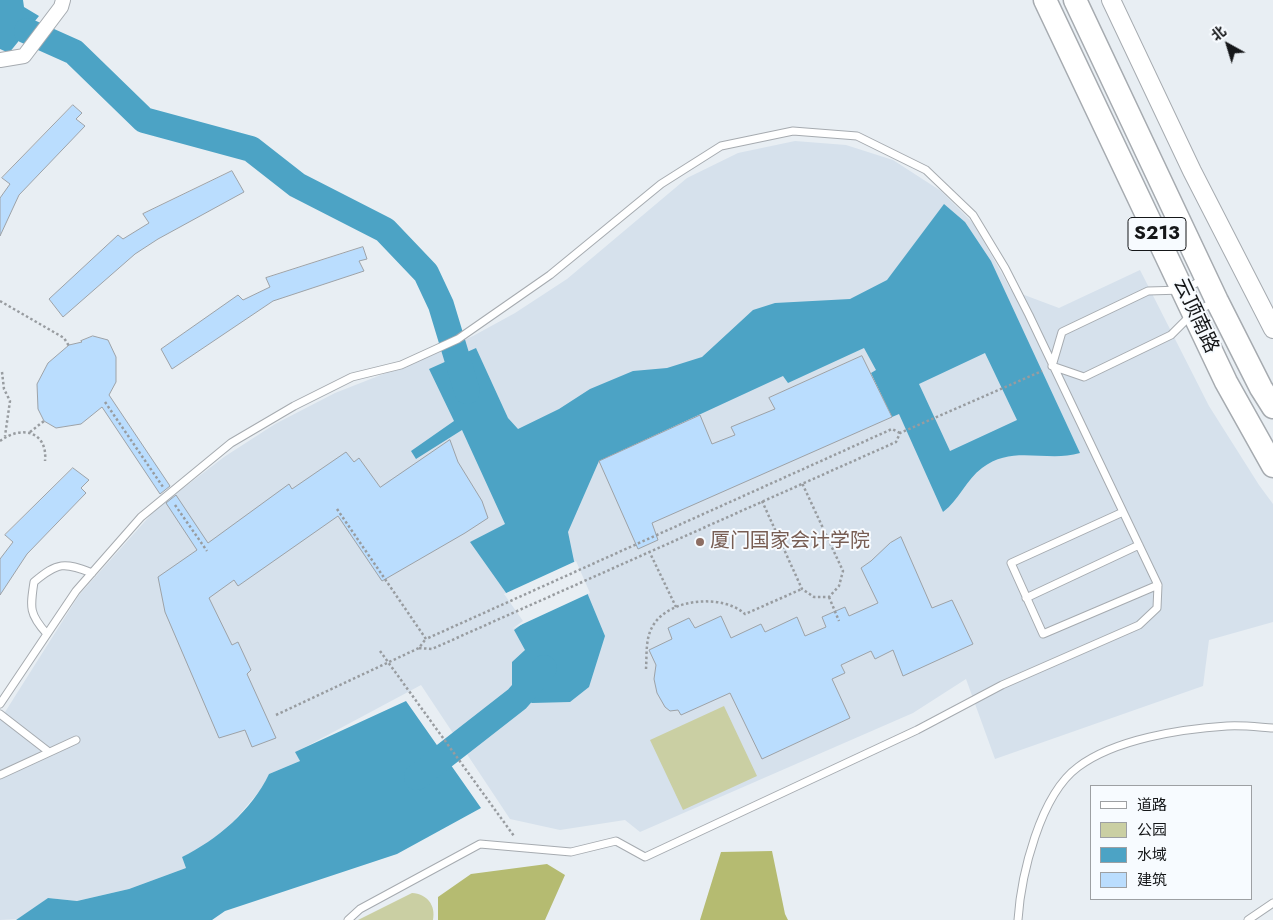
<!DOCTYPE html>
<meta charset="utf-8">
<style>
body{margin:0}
#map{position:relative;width:1273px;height:920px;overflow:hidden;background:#e8eef3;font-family:Jost,"Noto Sans SC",sans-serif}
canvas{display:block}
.legend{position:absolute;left:1090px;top:785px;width:162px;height:115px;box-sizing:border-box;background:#f7fbff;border:1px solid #9da0a3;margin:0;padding:6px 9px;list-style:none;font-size:15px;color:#151719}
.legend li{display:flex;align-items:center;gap:10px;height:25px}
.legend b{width:25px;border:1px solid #9da0a3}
.north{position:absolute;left:1203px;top:20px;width:50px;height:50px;-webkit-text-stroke:4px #f7fbff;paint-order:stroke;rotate:321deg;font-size:14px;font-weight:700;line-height:20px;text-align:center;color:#151719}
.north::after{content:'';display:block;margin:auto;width:18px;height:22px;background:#151719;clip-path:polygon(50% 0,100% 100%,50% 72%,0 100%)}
</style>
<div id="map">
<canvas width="1273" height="920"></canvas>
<ul class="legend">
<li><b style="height:6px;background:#fff"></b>道路</li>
<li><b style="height:14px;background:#cacfa3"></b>公园</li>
<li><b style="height:14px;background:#4ca3c5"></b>水域</li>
<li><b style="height:14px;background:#baddfe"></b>建筑</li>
</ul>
<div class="north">北</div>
</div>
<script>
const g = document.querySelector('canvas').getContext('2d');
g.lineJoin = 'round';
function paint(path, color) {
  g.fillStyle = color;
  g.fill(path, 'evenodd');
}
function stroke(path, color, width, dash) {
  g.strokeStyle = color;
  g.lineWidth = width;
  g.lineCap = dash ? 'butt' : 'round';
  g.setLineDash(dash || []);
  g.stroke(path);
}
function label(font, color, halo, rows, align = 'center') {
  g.font = font + ' Jost,"Noto Sans SC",sans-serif';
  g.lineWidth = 4;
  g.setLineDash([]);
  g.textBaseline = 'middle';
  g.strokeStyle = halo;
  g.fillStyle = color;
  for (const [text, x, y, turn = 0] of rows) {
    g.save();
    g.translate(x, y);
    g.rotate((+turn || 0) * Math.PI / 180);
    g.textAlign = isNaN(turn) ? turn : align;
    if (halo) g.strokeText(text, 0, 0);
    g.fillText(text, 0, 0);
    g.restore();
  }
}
paint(new Path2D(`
 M 795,141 L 846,145 L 893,160 L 941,191 L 974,224 L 1011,290 L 1059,308 L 1140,270 L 1209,406 L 1259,485 L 1273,504 L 1273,622 L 1209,640 L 1203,686 L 995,759 L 966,679 L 913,713 L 640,832 L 625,820 L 560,830 L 510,819 L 421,685 L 296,752 L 300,761 L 269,774 L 263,787 L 233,822 L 203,847 L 182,857 L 186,868 L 129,889 L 77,901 L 48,898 L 20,919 L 0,920 L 0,720 L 79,595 L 156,509 L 224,457 L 275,424 L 335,393 L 419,360 L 473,336 L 515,313 L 567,279 L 687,178 L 738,153 Z`), '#d6e1ec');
paint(new Path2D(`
 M 724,706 L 757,776 L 683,810 L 650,740 Z
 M 412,893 C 427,894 436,905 433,920 L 358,920 Z`), '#cacfa3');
paint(new Path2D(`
 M 772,851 L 785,914 L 788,920 L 700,920 L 721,852 Z
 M 547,864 L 565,875 L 545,920 L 438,920 L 438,897 L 471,874 Z`), '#b5bb71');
paint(new Path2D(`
 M 0,0 L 23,0 L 24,7 L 39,16 L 9,53 L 0,49 Z
 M 944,204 L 965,222 L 991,261 L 1080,453 C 1046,463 1013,444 982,468 C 966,480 959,500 943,512 L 899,414 L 892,417 L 871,373 L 876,370 L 864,348 L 788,383 L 783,376 L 599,461 L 568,532 L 574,561 L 605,636 L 589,687 L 570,702 L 532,703 L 512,691 L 512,662 L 525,650 L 514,630 L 526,621 L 470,542 L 505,524 L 462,430 L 416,459 L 411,451 L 454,421 L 429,369 L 476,348 L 508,418 L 518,429 L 559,409 L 590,389 L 633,371 L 667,368 L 702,357 L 753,310 L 775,303 L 850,299 L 887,280 ZM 985,353 L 1017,420 L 950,451 L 919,384 Z
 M 406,701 L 481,808 L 397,854 L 225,911 L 212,920 L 16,920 L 48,898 L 77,901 L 129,889 L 186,868 L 182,857 C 217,840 252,810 269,774 L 300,761 L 295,752 Z`), '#4ca3c5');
paint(new Path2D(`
 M 576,561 L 590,593 L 512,629 L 523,621 L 504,594 Z`), '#e8eef3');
stroke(new Path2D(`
 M 27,31 L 74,52 L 144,120 L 251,149 L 297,185 L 385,230 L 426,273 L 441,305 L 467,391
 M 417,777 L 517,699 L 544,668`), '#4ca3c5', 26);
const building = new Path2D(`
 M 73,105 L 82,113 L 76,119 L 85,126 L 19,195 L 0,236 L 0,198 L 10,184 L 2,178 Z
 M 232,171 L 244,192 L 158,239 L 135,254 L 63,317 L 49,299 L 118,235 L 123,239 L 149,223 L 143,214 Z
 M 363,247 L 367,259 L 359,261 L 364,271 L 273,301 L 172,369 L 161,349 L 238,295 L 243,300 L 270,287 L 266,278 Z
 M 93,336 L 108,340 L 116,357 L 116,382 L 109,395 L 170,486 L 160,494 L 102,407 L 81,424 L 56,428 L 44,421 L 38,409 L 37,384 L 48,363 L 69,345 L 82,342 L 81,341 Z
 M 862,356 L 892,417 L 652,523 L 658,540 L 638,549 L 599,461 L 700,415 L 712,444 L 735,435 L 731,427 L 775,409 L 769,398 Z
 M 450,440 L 458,462 L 482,501 L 488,518 L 465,533 L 382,581 L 338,516 L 238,586 L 234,580 L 209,598 L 232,645 L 238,642 L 251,670 L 247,674 L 276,738 L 252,747 L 245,730 L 219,738 L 165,612 L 158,577 L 197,550 L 166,503 L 176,495 L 208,543 L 289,484 L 292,489 L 346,452 L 354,462 L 359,458 L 380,487 Z
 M 73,468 L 89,480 L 81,488 L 86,493 L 27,554 L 0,595 L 0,559 L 13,542 L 5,535 Z
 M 901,537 L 932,608 L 952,600 L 973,644 L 903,676 L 893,650 L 875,659 L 871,651 L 841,665 L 845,673 L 832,679 L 850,718 L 762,759 L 730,693 L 681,715 L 678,710 L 670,711 L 665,707 L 657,693 L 654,679 L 656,665 L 649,650 L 672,639 L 668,628 L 689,618 L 695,628 L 721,616 L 731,638 L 761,624 L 765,632 L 797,617 L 805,636 L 826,627 L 822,617 L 845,607 L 849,616 L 878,603 L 861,568 L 871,561 L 890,543 Z`);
paint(building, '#baddfe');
stroke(building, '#9da2a7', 1);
const service = new Path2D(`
 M 1204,279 L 1183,290 L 1148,291 L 1062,332 L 1052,366 L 1084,377 L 1171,335 L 1194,312 L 1215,302
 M 1123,512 L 1011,563 L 1043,634 L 1158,585
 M 1026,598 L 1139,545
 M 47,634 C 29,614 30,608 34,582 C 58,562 64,562 92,573
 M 0,704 L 76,591 L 141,517 L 231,443 L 294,406 L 352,377 L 401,365 L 458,339 L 550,275 L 661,184 L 721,146 L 793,131 L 857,136 L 926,170 L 973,215 L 1005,268 L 1029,315 L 1158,585 L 1157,608 L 1139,625 L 1002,685 L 917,730 L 645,857 L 616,841 L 571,852 L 480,844 L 360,909 L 348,920
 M 0,714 L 49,752
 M 0,775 L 76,740
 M 1018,920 C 1021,875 1040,795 1078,767 C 1115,739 1181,729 1227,726 C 1242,725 1258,727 1273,728
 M 1248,920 L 1273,903`);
const minor = new Path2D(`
 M 0,60 L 24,56 L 61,7 L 63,0`);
const tertiary = new Path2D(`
 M 1111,0 L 1192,171 L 1273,329`);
const primary = new Path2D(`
 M 1045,0 L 1226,382 L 1273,466
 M 1075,0 L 1217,301 L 1261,388 L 1273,407`);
stroke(service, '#a6abb0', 9);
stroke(minor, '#a6abb0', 16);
stroke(tertiary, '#a6abb0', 20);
stroke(primary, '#a6abb0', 25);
stroke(new Path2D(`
 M 0,301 L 64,338 L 69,346
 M 2,372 L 4,389 L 10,401 L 5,436
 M 105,402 L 163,487
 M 30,432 L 44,421
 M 0,441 C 21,425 48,431 45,461
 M 762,501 L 802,589 L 814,597 L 829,597 L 839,586 L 843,571 L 802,483
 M 175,505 L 207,551
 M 337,509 L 426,639 L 892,429 L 900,433
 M 649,551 L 676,607
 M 829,597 L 839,621
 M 419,648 L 432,649 L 896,442 L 900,433 L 1042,371
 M 380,651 L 514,836
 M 646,669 C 647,654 645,637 654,624 C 671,598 723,594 745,614 L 802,589
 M 276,715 L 419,648 L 425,640`), '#989ca0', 2.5, [2.5, 2.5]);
stroke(service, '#fff', 7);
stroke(minor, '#fff', 14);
stroke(tertiary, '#fff', 18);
stroke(primary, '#fff', 22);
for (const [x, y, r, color] of [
 [700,542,5,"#8d6e63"]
]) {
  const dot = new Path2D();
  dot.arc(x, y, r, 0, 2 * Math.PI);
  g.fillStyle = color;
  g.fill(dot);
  stroke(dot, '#f7fbff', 2);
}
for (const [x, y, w] of [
 [1157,234,58]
]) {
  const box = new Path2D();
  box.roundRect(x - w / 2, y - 16.5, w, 33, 4);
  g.fillStyle = '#f7fbff';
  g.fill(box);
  stroke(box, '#151719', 1);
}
label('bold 19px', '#151719', null, [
 ["S213",1157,234]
]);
label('20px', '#151719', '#f7fbff', [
 ["云顶南路",1195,316,65]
]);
label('20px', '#785e54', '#f7fbff', [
 ["厦门国家会计学院",710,542]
], 'left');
</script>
